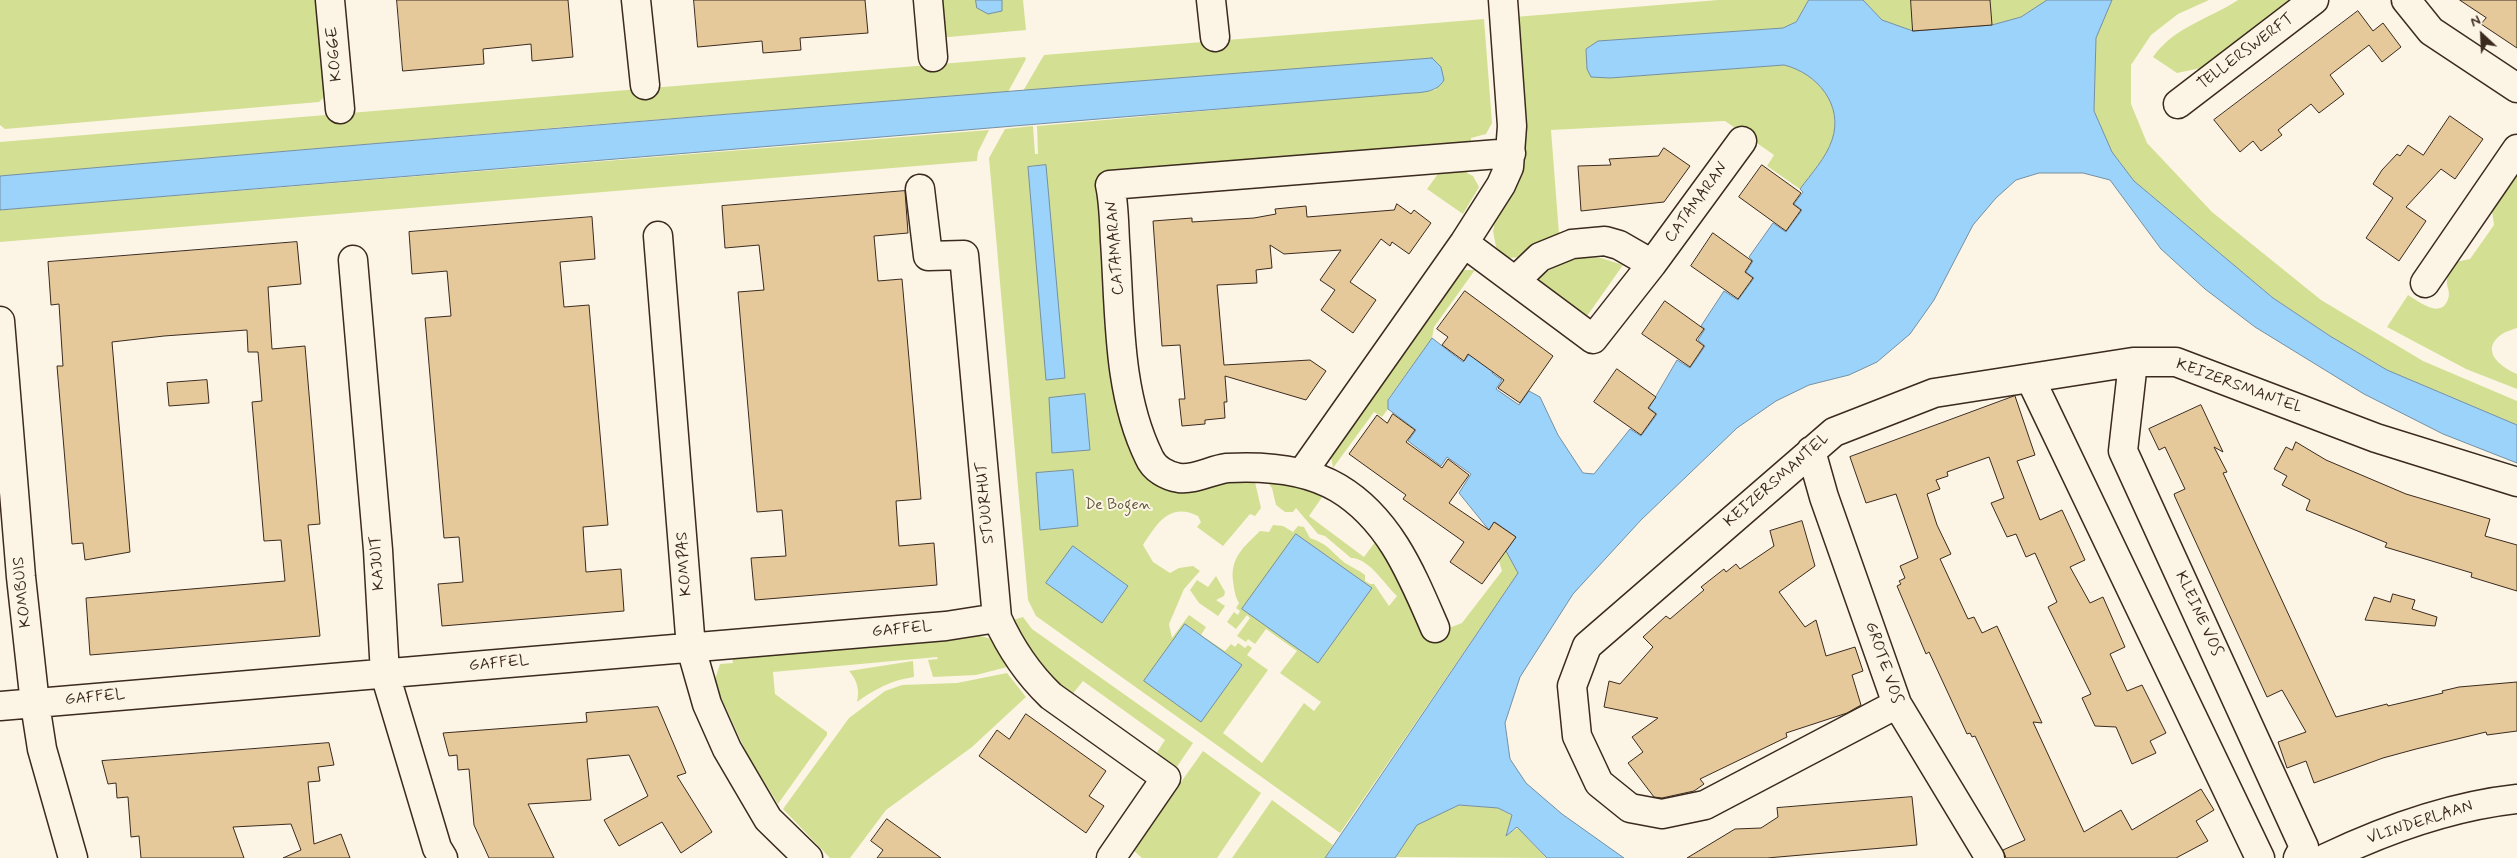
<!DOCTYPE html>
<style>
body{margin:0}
#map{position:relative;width:2517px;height:858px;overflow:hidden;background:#fcf5e5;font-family:Mynerve,sans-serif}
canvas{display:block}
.north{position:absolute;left:2457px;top:10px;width:50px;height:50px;-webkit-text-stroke:4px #fcf5e5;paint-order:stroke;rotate:335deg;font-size:14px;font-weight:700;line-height:20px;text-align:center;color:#3b2a1e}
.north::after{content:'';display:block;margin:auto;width:18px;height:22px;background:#3b2a1e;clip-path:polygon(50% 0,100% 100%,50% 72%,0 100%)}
</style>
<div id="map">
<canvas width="2517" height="858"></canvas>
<div class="north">N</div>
</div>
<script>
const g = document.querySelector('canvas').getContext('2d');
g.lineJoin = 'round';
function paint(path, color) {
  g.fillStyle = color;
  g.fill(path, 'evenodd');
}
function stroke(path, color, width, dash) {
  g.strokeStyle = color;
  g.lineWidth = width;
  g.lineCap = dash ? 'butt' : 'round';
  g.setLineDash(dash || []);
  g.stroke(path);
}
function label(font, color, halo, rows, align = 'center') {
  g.font = font + ' Mynerve,sans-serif';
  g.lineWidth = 4;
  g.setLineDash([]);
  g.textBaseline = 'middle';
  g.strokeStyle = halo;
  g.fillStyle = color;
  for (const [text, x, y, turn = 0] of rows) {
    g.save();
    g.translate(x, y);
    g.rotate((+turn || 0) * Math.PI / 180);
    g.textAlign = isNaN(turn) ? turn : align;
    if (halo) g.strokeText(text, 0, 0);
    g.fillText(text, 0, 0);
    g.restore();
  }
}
paint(new Path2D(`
 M 0,0 L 320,0 L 326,95 L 319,102 L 5,129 L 0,125 Z
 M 935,0 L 1023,0 L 1026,30 L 938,38 Z
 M 1718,0 L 1809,0 L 1796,22 L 1783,28 L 1598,41 L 1586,49 L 1587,69 L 1592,77 L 1610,78 L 1784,65 C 1817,73 1844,105 1832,140 C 1826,158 1811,174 1800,189 L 1767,166 L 1774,155 L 1725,121 L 1551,130 L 1559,234 L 1539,242 L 1521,257 L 1508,258 L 1496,247 L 1493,231 L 1496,217 L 1514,188 L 1525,157 L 1515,17 Z
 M 1863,0 L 1911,0 L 1913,31 L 1882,20 Z
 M 1990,0 L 2047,0 L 2021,17 L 1992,25 Z
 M 2112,0 L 2209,0 L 2178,14 L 2151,35 L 2131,65 L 2131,104 L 2147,143 L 2212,212 L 2321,300 L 2423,361 L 2517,401 L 2517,425 L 2387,370 L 2330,336 L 2273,298 L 2134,181 L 2112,152 L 2094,111 L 2096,38 Z
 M 2238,0 L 2291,0 L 2201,68 L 2177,73 L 2153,57 C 2174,27 2209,19 2238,0 Z
 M 1484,19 L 1492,123 L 1486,134 L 1471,138 L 1471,144 L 1098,175 L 1119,403 L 1136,464 L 1161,486 L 1260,476 L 1325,493 L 1309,516 L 1364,557 L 1378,538 L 1441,631 L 1462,623 L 1502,571 L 1499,561 L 1506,551 L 1518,573 L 1340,833 L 1036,616 L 1028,600 L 989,158 L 1005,129 L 1033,126 L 1035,154 L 1038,154 L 1037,126 L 1038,126 L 1436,90 L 1432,58 L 1023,91 L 1044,55 ZM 1036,166 L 1038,166 L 1047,380 L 1028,167 ZM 1264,478 L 1272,488 L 1276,505 L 1285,512 L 1293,512 L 1296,508 L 1318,534 L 1325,536 L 1351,558 C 1369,558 1384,584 1397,596 L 1389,606 L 1374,584 L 1370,584 L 1365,581 L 1365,575 C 1359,570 1351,567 1345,563 C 1330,551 1330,545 1310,538 L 1304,527 L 1298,526 L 1293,532 L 1283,526 L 1273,525 L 1269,532 L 1260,531 C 1245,546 1230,557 1233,581 C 1234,588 1235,597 1239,603 L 1236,608 L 1240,611 L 1238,615 L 1230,609 L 1234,612 L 1227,622 L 1236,629 L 1247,615 L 1250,618 L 1237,636 L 1246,642 L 1248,639 L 1255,644 L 1266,629 L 1297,651 L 1280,673 L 1321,702 L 1314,711 L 1304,703 L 1262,763 L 1223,733 L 1268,670 L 1247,655 L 1252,648 L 1248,645 L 1245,648 L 1238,643 L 1235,647 L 1231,644 L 1225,651 L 1201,635 L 1206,627 L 1189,615 L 1172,638 L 1169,624 L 1184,589 L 1200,571 L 1193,566 L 1179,568 L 1170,573 L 1153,562 L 1143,545 C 1157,524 1169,502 1198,516 L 1201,522 L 1197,527 L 1223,546 L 1250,514 L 1255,516 L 1261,508 L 1255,482 Z
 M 1025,57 L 1026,59 L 1008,92 L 564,127 L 0,176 L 0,142 Z
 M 989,130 L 978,152 L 977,161 L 0,242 L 0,210 Z
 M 1468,165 L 1467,173 L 1473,176 L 1479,187 L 1463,214 L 1427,189 L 1443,167 Z
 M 2517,175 L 2517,328 C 2512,330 2507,331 2502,334 C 2479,350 2500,367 2517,374 L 2517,389 L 2466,369 L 2387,327 L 2408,295 C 2418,301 2441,320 2448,299 C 2451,293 2446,286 2447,280 C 2448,273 2452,268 2456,262 L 2470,259 L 2494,225 L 2492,211 Z
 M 1579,257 L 1601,258 L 1623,265 L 1587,316 L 1538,280 C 1550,267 1563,263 1579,257 Z
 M 1466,270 L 1475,270 L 1434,327 L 1432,338 L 1388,399 L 1388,409 L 1382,417 L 1374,412 L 1333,468 L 1330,450 L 1455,272 Z
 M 1216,576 L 1225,592 L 1224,596 L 1216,600 L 1225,606 L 1218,616 L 1199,603 L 1190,590 L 1197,580 L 1208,587 Z
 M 1023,617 L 1032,629 L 1193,743 L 1174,771 L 1154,757 L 1165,740 L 1083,681 L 1070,697 L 1046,678 L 1010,621 Z
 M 977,635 L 992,639 L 1011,666 L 976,675 L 933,677 L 928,660 L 938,659 L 937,657 L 773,672 L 775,694 L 827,732 L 827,735 L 778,804 L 747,754 L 714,682 L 720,664 L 733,663 L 732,656 Z
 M 913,661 L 914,677 C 892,680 875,689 857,702 C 860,690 857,680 849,671 Z
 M 1007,673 L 1026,697 L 972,747 L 886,810 L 850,858 L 830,858 L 783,809 L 849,718 L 885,691 L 902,685 L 957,683 Z
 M 1203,751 L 1261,793 L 1217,858 L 1142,858 L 1133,850 Z
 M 1272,800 L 1333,845 L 1325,858 L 1232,858 Z
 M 1459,805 L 1498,808 L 1512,816 L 1506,835 L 1518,828 L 1546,858 L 1395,857 L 1417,825 Z`), '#d3e093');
const water = new Path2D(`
 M 976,0 L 1002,0 L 1002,11 L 988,14 L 977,8 Z
 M 1809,0 L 1863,0 L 1882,20 L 1913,31 L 1992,25 L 2021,17 L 2047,0 L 2112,0 L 2096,38 L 2094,111 L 2112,152 L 2134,181 L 2273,298 L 2330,336 L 2387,370 L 2517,425 L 2517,463 L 2443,434 L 2364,394 L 2255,327 L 2205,289 L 2161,249 L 2110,180 L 2083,173 L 2039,173 L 2016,180 L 1996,198 L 1973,225 L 1934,300 L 1910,334 L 1877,362 L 1849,375 L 1809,385 L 1776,401 L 1737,428 L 1641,520 L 1573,594 L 1520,677 L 1505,723 L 1510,759 L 1526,783 L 1562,814 L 1624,858 L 1547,858 L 1517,827 L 1506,836 L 1512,815 L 1498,808 L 1459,805 L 1417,825 L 1395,858 L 1325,858 L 1518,573 L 1506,551 L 1516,537 L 1495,522 L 1489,530 L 1459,493 L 1471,474 L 1447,457 L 1441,466 L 1408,441 L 1416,430 L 1388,409 L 1388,400 L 1432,338 L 1463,362 L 1476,346 L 1498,364 L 1492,373 L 1502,380 L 1496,389 L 1519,405 L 1529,391 L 1540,397 L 1558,435 L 1583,473 L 1594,474 L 1630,429 L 1641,436 L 1657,414 L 1649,408 L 1677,360 L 1690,368 L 1705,346 L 1698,340 L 1705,329 L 1701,326 L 1724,291 L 1738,300 L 1754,278 L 1746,272 L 1753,261 L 1749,257 L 1773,223 L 1786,232 L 1802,210 L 1794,204 L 1803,192 L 1800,189 C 1811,174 1826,158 1832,140 C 1844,105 1817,73 1784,65 L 1610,78 L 1591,77 L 1587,69 L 1586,49 L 1598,41 L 1783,28 L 1796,22 Z
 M 1432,58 L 1441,67 L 1444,80 C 1436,95 1415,92 1400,94 L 0,210 L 0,176 C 477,134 955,95 1432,58 Z
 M 1046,165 L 1065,378 L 1046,380 L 1028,167 Z
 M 1085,394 L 1090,450 L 1052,453 L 1049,398 Z
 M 1073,470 L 1078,526 L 1040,530 L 1036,473 Z
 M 1296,534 L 1372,588 L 1318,663 L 1242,609 Z
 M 1073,546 L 1128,586 L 1102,623 L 1046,583 Z
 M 1185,624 L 1242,665 L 1201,722 L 1144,681 Z`);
paint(water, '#9bd3fa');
stroke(water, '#758fa2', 1);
const building = new Path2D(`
 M 397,0 L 568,0 L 573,57 L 532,61 L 531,44 L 483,49 L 484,64 L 403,71 Z
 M 694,0 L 865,0 L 868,33 L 800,38 L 801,50 L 763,53 L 762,41 L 698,47 Z
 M 1911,0 L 1990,0 L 1992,25 L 1913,31 Z
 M 2460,0 L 2517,0 L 2517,48 L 2481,24 L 2486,18 Z
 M 2358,11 L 2373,31 L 2383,23 L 2401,47 L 2382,62 L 2369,45 L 2330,75 L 2344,94 L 2319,113 L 2311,104 L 2278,130 L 2282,135 L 2261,151 L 2253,141 L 2240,152 L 2214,120 Z
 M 2450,116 L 2483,139 L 2455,179 L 2441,169 L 2406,207 L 2426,221 L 2399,261 L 2366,238 L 2393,198 L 2373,184 L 2382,170 L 2397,154 L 2400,156 L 2408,145 L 2423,155 Z
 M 1664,148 L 1690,166 L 1664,202 L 1581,211 L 1578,166 L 1611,165 L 1609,159 L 1658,156 Z
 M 1762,165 L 1801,193 L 1793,204 L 1801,210 L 1786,231 L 1739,197 Z
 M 905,191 L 908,233 L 874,236 L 878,281 L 902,279 L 917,450 L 921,499 L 896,501 L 899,546 L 934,543 L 937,585 L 755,600 L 751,558 L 786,556 L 782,510 L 757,512 L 738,292 L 764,290 L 759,245 L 725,248 L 722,206 Z
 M 1397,204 L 1411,214 L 1414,210 L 1431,223 L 1409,254 L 1392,242 L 1390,246 L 1381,239 L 1350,282 L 1376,300 L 1353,333 L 1321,310 L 1335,290 L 1320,280 L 1341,250 L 1284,254 L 1270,245 L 1272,268 L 1256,270 L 1257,283 L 1217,285 L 1224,365 L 1310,360 L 1326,371 L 1306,400 L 1225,376 L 1227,402 L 1224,402 L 1225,418 L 1205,420 L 1205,424 L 1182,426 L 1179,399 L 1185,399 L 1180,345 L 1162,346 L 1153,221 L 1192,218 L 1192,222 L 1254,218 L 1276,214 L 1275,209 L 1306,206 L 1307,217 L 1394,210 Z
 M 592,217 L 595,259 L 560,262 L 564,307 L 589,305 L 596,388 L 608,525 L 583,527 L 586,572 L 621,569 L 624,611 L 442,626 L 438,584 L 463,582 L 459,537 L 444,538 L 425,318 L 451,316 L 447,271 L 412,274 L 409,232 Z
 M 1713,233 L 1752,261 L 1745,272 L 1753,278 L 1738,299 L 1691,266 Z
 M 297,242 L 301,284 L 268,287 L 272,349 L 305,346 L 320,524 L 308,525 L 320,636 L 90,655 L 86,598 L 285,581 L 281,540 L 264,541 L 252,402 L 262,401 L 260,376 L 258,352 L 248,352 L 247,330 L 164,336 L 112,342 L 130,552 L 85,560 L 83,543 L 72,544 L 57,366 L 63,366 L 59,304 L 51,305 L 48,262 Z
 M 1465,291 L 1553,356 L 1520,403 L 1498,388 L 1504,380 L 1468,354 L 1464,361 L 1442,345 L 1448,337 L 1437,329 Z
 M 1665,301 L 1704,329 L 1696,340 L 1704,346 L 1690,367 L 1642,334 Z
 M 1617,369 L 1656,397 L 1648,408 L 1656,414 L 1641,435 L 1594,402 Z
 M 207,380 L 209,403 L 169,406 L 167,383 Z
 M 2015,396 L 2035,455 L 2017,461 L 2040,520 L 2062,510 L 2085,560 L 2070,567 L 2090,603 L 2103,597 L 2125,647 L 2110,654 L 2127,691 L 2142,685 L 2166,733 L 2150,741 L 2156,753 L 2132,764 L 2116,727 L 2095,726 L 2082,698 L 2091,694 L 2048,607 L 2057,602 L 2035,553 L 2026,557 L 2016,534 L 2007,537 L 1991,503 L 2004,498 L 1989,457 L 1947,472 L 1948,476 L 1936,480 L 1940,489 L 1927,494 L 1937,525 L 1951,554 L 1940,559 L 1968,619 L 1974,617 L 1982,633 L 1997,626 L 2042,723 L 2033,722 L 2084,832 L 2121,810 L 2132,830 L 2201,789 L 2214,810 L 2196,821 L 2208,841 L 2176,858 L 2006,858 L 2003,850 L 2025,840 L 1975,736 L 1972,737 L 1970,733 L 1967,734 L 1929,652 L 1926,654 L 1897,586 L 1901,584 L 1899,581 L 1905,578 L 1900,566 L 1918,558 L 1896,494 L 1866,503 L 1850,457 Z
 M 2201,405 L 2223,452 L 2214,447 L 2227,472 L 2223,473 L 2336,717 L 2387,704 L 2388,706 L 2443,693 L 2442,691 L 2459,687 L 2517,682 L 2517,731 L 2487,735 L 2486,732 L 2416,749 L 2383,758 L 2314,783 L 2306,761 L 2287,768 L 2278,742 L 2306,732 L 2282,690 L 2267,697 L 2175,497 L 2174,494 L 2185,489 L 2165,447 L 2159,450 L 2149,429 Z
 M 1393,414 L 1415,430 L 1406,442 L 1442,468 L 1448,459 L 1469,475 L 1449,503 L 1489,530 L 1494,522 L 1516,537 L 1482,584 L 1450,562 L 1464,542 L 1403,499 L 1406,495 L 1349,454 L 1377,415 L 1387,423 Z
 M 2296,442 L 2326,460 L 2406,494 L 2490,519 L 2485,536 L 2517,545 L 2517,591 L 2471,577 L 2472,573 L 2385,547 L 2387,543 L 2306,510 L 2310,500 L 2282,485 L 2287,476 L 2274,469 L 2286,447 L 2292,450 Z
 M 1802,521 L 1815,566 L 1779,592 L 1805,627 L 1816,620 L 1826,656 L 1855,647 L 1863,671 L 1852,675 L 1861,705 L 1847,713 L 1786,733 L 1787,737 L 1700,779 L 1704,784 L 1694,791 L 1662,798 L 1654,797 L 1628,763 L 1643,752 L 1632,737 L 1658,718 L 1604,707 L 1609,681 L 1620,684 L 1653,647 L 1643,637 L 1666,616 L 1670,619 L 1704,590 L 1701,587 L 1724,569 L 1726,572 L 1736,564 L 1740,569 L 1774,546 L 1770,531 Z
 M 2393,594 L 2415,600 L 2412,609 L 2437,617 L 2435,626 L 2365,620 L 2374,597 L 2390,602 Z
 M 658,707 L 686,773 L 677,776 L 712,832 L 681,853 L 662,822 L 619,846 L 604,820 L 648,796 L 629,755 L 587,759 L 591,800 L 528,804 L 554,858 L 489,858 L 474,825 L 469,769 L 458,770 L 457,755 L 449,756 L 443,733 L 587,722 L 586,713 Z
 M 1026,714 L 1106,771 L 1089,796 L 1104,806 L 1086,833 L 979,756 L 997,730 L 1009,739 Z
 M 329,743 L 334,765 L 318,767 L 320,781 L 308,782 L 314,844 L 341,834 L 350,858 L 283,858 L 301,850 L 291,824 L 233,827 L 244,858 L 141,858 L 139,836 L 131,837 L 128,797 L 117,798 L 116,783 L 108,784 L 102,761 Z
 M 1912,797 L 1917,845 L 1767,858 L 1687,858 L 1735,829 L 1761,828 L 1778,817 L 1777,808 Z
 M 887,819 L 941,858 L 877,858 L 883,850 L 871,841 Z`);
paint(building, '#e6c99a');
stroke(building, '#3b2a1e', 1);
const minor = new Path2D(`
 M 330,0 L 340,109
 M 636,0 L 645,85
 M 928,0 L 933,57
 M 1211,0 L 1215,37
 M 2406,0 L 2431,31 L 2517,88
 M 2178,104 L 2314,0
 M 920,189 L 928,256 L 964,255 L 997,618 C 1010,647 1028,674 1051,696 L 1166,778 L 1111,858
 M 658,236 L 691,648 L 707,704 L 727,749 L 768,819 L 808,858
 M 1464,243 L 1593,339 L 1652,264 L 1742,141
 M 353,260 L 378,550 L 385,674 L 437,848 L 443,858
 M 1516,280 L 1540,257 L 1572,244 L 1605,241 L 1619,245 L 1652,264
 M 2425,283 L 2517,149
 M 0,321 L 21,577 L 35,704 L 42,749 L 73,858
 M 2133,362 L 2123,451 L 2304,847 L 2298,858
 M 2030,378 L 2260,858
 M 1811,451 L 1824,497 L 1897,704 L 1990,858
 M 1302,473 L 1464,243 L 1501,185 L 1509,167 L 1512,126 L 1503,0
 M 1435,628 C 1412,575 1390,519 1338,488 C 1306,469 1264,466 1227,468 C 1211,470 1195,480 1179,478 C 1167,476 1154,469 1149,457 C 1117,392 1120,312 1115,241 C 1114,223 1114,203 1110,185 L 1511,153
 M 1897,704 L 1705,805 L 1662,814 L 1630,808 L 1599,783 L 1577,736 L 1572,686 L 1587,646 L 1834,432 L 1934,393 L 2133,362 L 2176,362 L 2376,438 L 2517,482
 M 0,706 L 946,626 L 997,618`);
const tertiary = new Path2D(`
 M 2326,858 C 2385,830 2452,806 2517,799`);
stroke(minor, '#3b2a1e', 31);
stroke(tertiary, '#3b2a1e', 31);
stroke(minor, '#fcf5e5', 28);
stroke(tertiary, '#fcf5e5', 28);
label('16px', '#3b2a1e', '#fcf5e5', [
 ["TELLERSWERFT",2246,52,-37],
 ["KOGGE",335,54,-95],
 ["CATAMARAN",1697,203,-54],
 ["CATAMARAN",1116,248,-94],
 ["KEIZERSMANTEL",2239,387,20],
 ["KEIZERSMANTEL",1777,481,-41],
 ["STUURHUT",986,503,-95],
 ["KAJUIT",378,563,-94],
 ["KOMPAS",685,564,-94],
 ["KOMBUIS",23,592,-96],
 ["KLEINE VOS",2198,614,65],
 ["GAFFEL",902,630,-5],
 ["GROTE VOS",1883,663,71],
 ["GAFFEL",499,664,-5],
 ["GAFFEL",95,698,-5],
 ["VLINDERLAAN",2420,823,-18]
]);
label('16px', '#61583b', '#fcf5e5', [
 ["De Bogen",1118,506]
]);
</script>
